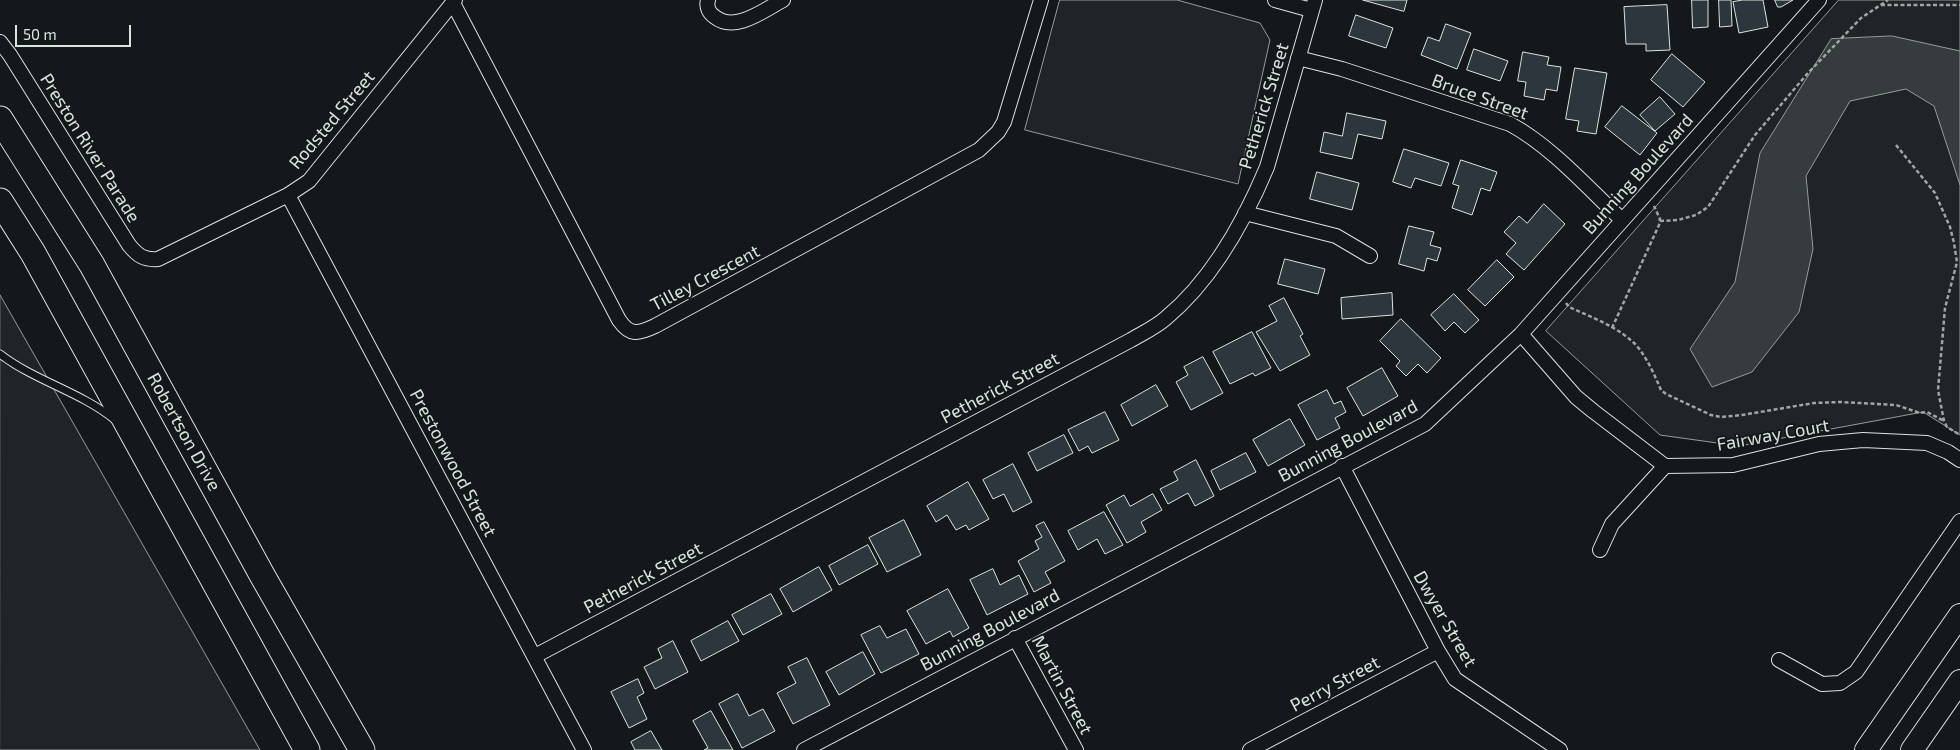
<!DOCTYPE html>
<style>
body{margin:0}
#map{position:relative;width:1960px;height:750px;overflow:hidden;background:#14181c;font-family:"Exo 2",sans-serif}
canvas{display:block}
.scale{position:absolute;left:15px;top:25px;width:116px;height:22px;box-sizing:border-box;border:2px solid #d8e6dc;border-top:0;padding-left:6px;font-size:15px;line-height:18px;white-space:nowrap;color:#d8e6dc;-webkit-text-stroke:4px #14181c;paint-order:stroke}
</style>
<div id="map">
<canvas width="1960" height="750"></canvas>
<div class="scale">50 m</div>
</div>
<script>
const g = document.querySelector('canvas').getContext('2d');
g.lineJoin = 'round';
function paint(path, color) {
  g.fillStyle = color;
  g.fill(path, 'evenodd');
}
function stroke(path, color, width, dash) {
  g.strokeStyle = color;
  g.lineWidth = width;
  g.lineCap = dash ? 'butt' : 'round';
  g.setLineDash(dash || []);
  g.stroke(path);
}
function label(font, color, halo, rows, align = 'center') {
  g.font = font + ' "Exo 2",sans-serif';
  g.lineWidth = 4;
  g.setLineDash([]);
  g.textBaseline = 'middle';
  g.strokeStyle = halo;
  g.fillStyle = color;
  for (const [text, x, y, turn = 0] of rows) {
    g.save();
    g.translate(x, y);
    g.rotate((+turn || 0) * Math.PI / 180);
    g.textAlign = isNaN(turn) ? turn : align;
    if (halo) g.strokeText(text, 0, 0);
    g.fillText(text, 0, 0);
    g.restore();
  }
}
const green = new Path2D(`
 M 1060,0 L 1177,0 L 1260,23 L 1270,40 L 1238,184 L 1025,130 Z
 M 1839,0 L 1960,0 L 1960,435 L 1923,412 L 1739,446 L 1660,435 L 1546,331 Z
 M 0,295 L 260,750 L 0,750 Z`);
paint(green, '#202428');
stroke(green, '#939e99', 1);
const water = new Path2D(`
 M 1892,36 L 1960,51 L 1960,185 L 1934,106 L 1906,89 L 1850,101 L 1806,176 L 1813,249 L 1799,312 L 1752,372 L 1712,387 L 1690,349 L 1735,282 L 1760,153 L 1831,39 Z`);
paint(water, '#363b3e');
stroke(water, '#939e99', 1);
const building = new Path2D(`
 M 1363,0 L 1407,0 L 1404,11 Z
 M 1692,0 L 1708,0 L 1708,27 L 1693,28 Z
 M 1719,0 L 1731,0 L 1732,26 L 1720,27 Z
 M 1743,0 L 1763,0 L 1768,27 L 1739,33 L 1733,2 Z
 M 1775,0 L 1793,0 L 1781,7 L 1778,7 Z
 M 1667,5 L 1670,50 L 1646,51 L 1646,44 L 1626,44 L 1624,7 Z
 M 1356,15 L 1393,28 L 1386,48 L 1349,36 Z
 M 1446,24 L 1471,33 L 1457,69 L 1421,55 L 1428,37 L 1439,41 Z
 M 1474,49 L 1508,61 L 1500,81 L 1467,70 Z
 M 1523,52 L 1549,57 L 1547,65 L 1561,67 L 1557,91 L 1546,89 L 1544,100 L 1524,96 L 1526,82 L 1518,81 Z
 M 1672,54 L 1705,82 L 1683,107 L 1651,80 Z
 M 1575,68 L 1607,73 L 1596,134 L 1577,131 L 1579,121 L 1566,119 Z
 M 1660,97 L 1675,114 L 1655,131 L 1640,115 Z
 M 1622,106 L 1657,133 L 1640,155 L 1605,127 Z
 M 1347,113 L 1386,121 L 1382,139 L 1358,134 L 1352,159 L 1320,152 L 1324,132 L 1342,136 Z
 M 1404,149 L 1449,163 L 1441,186 L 1415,178 L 1411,188 L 1393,182 Z
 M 1461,160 L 1497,172 L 1490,191 L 1481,188 L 1472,215 L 1452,208 L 1459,186 L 1453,184 Z
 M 1317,172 L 1359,183 L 1352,210 L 1310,199 Z
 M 1544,204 L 1565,224 L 1524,270 L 1506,254 L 1516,243 L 1504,232 L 1519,216 L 1527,223 Z
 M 1409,226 L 1434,232 L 1430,245 L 1441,248 L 1437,261 L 1427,258 L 1424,271 L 1399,264 Z
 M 1285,259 L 1325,269 L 1318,294 L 1278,284 Z
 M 1497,260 L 1514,277 L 1485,306 L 1468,290 Z
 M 1392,293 L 1393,315 L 1342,319 L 1341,298 Z
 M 1454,294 L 1479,320 L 1465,333 L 1454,322 L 1445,331 L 1431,315 Z
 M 1284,298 L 1303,334 L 1300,336 L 1310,355 L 1280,371 L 1256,332 L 1277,321 L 1269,306 Z
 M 1401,319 L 1441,358 L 1427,373 L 1418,364 L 1406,376 L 1396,366 L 1400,361 L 1380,341 Z
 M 1252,332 L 1271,368 L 1255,376 L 1253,373 L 1230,384 L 1213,352 Z
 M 1203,357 L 1223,393 L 1191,410 L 1176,382 L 1188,375 L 1184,367 Z
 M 1382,368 L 1398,396 L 1363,416 L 1347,388 Z
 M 1156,385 L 1168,406 L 1132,426 L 1121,405 Z
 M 1327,390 L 1334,404 L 1341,401 L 1346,412 L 1335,418 L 1340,428 L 1317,440 L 1298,405 Z
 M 1105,412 L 1119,440 L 1092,453 L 1088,446 L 1079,451 L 1068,430 Z
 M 1290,419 L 1305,445 L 1268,466 L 1253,440 Z
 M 1064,435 L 1073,453 L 1037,471 L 1028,453 Z
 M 1246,453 L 1256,472 L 1220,490 L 1211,471 Z
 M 1196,460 L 1214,496 L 1195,506 L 1188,493 L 1168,504 L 1160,489 L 1178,480 L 1174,472 Z
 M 1013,464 L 1032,502 L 1013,512 L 1004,494 L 993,499 L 983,480 Z
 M 968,482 L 989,519 L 969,530 L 966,525 L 956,530 L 947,515 L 936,522 L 927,506 Z
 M 1153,494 L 1162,510 L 1141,522 L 1146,532 L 1127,543 L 1106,505 L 1124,495 L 1130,506 Z
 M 1104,512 L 1123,545 L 1105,554 L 1097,539 L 1078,550 L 1068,531 Z
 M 904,520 L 921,555 L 887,572 L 869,538 Z
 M 1044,522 L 1065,561 L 1045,572 L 1051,583 L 1034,592 L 1018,561 L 1039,549 L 1035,541 L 1042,537 L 1036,526 Z
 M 868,545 L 878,564 L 839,585 L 829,566 Z
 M 819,567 L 832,590 L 793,612 L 780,589 Z
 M 993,569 L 1000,585 L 1019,575 L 1028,594 L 987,615 L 970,580 Z
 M 948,589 L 969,628 L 953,637 L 950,631 L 926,644 L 907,611 Z
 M 771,594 L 782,614 L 743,635 L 732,615 Z
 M 728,621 L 739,641 L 701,661 L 691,641 Z
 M 880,626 L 887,638 L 906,629 L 919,654 L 881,673 L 861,635 Z
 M 673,641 L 688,672 L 655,689 L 644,667 L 662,658 L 658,649 Z
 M 863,652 L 875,674 L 839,695 L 826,672 Z
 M 807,658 L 830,705 L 793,724 L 777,693 L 796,683 L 788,667 Z
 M 638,679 L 644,693 L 637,697 L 647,719 L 629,728 L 611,692 Z
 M 738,694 L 749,716 L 763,709 L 775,731 L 742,748 L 719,704 Z
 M 711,711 L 733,750 L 704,750 L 708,748 L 693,721 Z
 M 651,731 L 662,750 L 635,750 L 631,742 Z`);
paint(building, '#2c363c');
stroke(building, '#d8e6dc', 1);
const lane = new Path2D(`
 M 0,354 C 35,381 81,392 115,420`);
const street = new Path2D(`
 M 708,0 C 706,7 709,13 715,17 C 735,33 764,10 783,0
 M 1275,0 L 1311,10
 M 453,3 L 619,320 C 630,336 638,334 655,326 L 979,150 L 998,132 L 1004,122 L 1041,0
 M 0,42 L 10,55 L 129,245 C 138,256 144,260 158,259 L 288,195 L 309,181 L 455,0
 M 1298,58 L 1342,69 L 1510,124 C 1551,146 1588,188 1622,220
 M 288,195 L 584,750
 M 1245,213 L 1336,236 L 1370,256
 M 1521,334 L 1576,397 L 1593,411 L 1665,466 L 1733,465 L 1819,444 L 1863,440 L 1927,443 L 1948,452 L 1960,460
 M 1342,466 L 1438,651 L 1455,679 L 1560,750
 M 1600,550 L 1612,524 L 1665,466
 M 1015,638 L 1076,750
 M 535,656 L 1131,340 C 1143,333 1156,327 1166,318 C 1213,279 1244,222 1267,167 L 1315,0
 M 1779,660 L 1822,684 L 1840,683 L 1856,672 L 1960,521
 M 804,750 L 1425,424 L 1521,334 L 1819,0
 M 1250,750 L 1438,651`);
const primary = new Path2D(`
 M 1866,750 L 1960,615
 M 1912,750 L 1960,681`);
const highway = new Path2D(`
 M 0,119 L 92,265 L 262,575 L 362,750
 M 0,201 L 33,253 L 307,750`);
stroke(lane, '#d8e6dc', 9);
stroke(street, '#d8e6dc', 16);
stroke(primary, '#d8e6dc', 24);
stroke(highway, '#d8e6dc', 27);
stroke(new Path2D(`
 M 1881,5 L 1960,5
 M 1896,145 L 1935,193 L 1950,227 L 1954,243 L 1957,262 L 1945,308 L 1938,390 L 1944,421 L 1947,427 L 1960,435
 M 1660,221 L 1678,220 L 1696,215 L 1708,207 L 1755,135 L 1808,73 L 1861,18 L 1888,0
 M 1566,303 L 1569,307 C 1591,317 1616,326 1634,343 C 1646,355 1654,374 1661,390 L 1666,394 L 1711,415 L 1721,417 L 1742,415 L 1814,403 L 1841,402 L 1896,405 L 1920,413 L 1927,412 L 1944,421
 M 1612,328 L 1659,225 L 1660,219 L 1654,206`), '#9da8a2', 2.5, [4, 2.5]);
stroke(lane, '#14181c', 7);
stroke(street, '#14181c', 14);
stroke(primary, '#14181c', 22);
stroke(highway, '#14181c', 25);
label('18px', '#d8e6dc', '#14181c', [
 ["Bruce Street",1480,97,20],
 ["Petherick Street",1264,106,-73],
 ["Rodsted Street",332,120,-50],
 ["Preston River Parade",90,148,58],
 ["Bunning Boulevard",1638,174,-48],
 ["Tilley Crescent",705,278,-28],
 ["Petherick Street",1000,388,-28],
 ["Robertson Drive",184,432,61],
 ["Fairway Court",1773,435,-10],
 ["Bunning Boulevard",1348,441,-28],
 ["Prestonwood Street",453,463,62],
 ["Petherick Street",643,578,-28],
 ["Dwyer Street",1445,619,60],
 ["Bunning Boulevard",990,630,-28],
 ["Perry Street",1335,684,-28],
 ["Martin Street",1062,685,62]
]);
</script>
